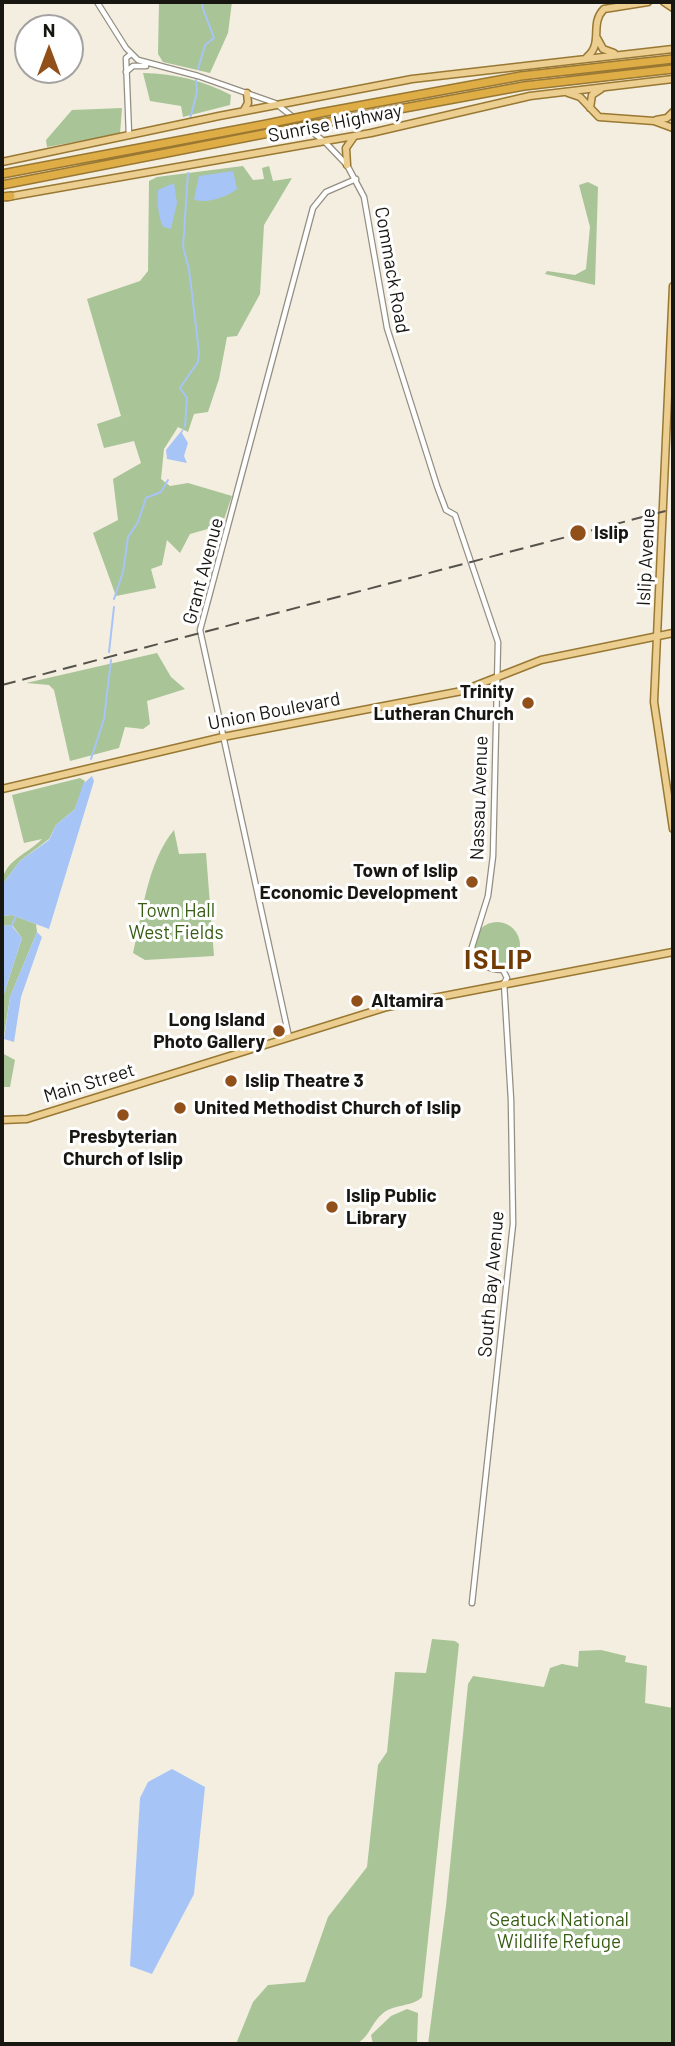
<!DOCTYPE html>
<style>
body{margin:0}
#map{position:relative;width:675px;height:2046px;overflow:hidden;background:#f3eee0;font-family:Barlow,sans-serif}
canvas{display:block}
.frame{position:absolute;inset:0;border:4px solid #181611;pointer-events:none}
.north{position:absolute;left:14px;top:14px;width:70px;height:70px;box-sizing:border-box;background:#fff;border:2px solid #a3a2a0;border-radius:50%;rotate:0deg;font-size:19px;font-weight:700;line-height:28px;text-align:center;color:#181611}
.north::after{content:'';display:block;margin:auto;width:24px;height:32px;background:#91501a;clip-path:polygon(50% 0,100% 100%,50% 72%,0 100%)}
</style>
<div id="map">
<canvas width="675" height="2046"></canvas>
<div class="frame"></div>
<div class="north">N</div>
</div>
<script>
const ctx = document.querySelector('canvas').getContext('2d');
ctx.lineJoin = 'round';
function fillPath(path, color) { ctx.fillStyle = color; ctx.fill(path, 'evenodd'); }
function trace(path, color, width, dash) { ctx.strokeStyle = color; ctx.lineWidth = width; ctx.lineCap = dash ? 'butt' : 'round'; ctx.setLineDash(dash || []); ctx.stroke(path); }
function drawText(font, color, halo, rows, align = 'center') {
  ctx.font = font + ' Barlow,sans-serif'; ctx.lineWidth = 6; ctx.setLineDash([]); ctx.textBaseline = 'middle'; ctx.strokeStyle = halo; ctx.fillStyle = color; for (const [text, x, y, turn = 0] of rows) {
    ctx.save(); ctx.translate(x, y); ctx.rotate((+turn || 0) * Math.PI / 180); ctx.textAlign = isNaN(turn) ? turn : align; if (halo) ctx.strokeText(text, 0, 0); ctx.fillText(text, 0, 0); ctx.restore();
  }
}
fillPath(new Path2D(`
 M159,2H232L228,33L210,73L163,62L158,54Z
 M143,73C176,74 202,80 231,95L230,105L183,117L181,106L150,101Z
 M122,108L120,134L47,147L46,140L72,110Z
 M243,166L253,180L264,179L262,168L269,166L273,181L292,178L264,225L260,294L237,336L227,337L219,379L208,412L194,414L188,432L178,427L164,449L161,479L170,486L188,483L232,496L222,525L190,534L180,553L167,540L162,565L151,569L156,588L116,596L93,533L118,520L113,479L141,463L134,441L104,448L97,424L121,416L87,299L140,281L148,271L149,181L157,177Z
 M588,182L598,187L595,285L545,274L547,271L575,275L586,269L590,227L579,185Z
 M157,653L171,677L185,689L147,701L150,724L143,729L125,727L119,748L70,761L54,690L49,685L26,683Z
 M80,778L85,781L75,809L56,825L49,839L20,861L2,885C2,861 28,854 42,839L24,843L12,795Z
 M174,830L179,854L206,853L214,956L145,960L133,953C143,912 147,863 174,830Z
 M12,915L36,924L37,932L10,997L2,1049V1000L22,938L12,925L2,926V916Z
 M474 945a23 23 0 1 1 46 0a23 23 0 1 1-46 0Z
 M2,1053L15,1060L10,1087H2Z
 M432,1639L455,1641L459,1644L422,1997C411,2008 393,2003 381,2015C371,2024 368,2040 355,2044H236L253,2002L268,1985L305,1982L328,1917L367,1867L378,1765L387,1752L395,1672L426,1673Z
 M601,1650L626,1656L625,1662L647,1666L645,1703L673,1708V2044H428L446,1906L468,1684L473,1676L544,1687L550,1668L562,1664L578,1667L579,1651Z
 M407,2009L418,2013L417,2044H373L371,2035L391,2016Z`), '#a9c497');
fillPath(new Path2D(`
 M233,171L237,189C227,197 205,205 194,199L199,176Z
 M174,183L177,203L171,229L163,227C158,216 157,202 158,190Z
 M186,425L182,433L188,443L184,456L187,463L167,459L166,450Z
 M92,776L94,781L49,929L12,915L2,916V885L20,861L49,840L56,825L75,809L83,784Z
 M11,925L22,938L2,1000V926Z
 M37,932L42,937L21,997L14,1042L4,1039L10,997Z
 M172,1769L205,1787L194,1894L152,1974L130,1966L140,1798L148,1782Z`), '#a7c4f7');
trace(new Path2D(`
 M198,69L205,45L214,38L202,6L204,2
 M190,119L197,92L196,80
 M185,426L187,398L180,388L198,362L199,352L189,269L183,247L188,173
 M114,599L123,572L128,537L138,522L146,498L161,492L168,480
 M109,652L114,607
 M91,759L104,719L111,660
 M11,927L16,916`), '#a7c4f7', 2);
const minor = new Path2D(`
 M97,2L126,48L138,60L198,76L275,103L325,142L347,165L364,197L387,328L437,486L446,510L455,515L498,642L493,856L488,896L472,947C476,963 486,970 503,970L507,978L504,983L511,1100L513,1224L472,1603
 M126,72L133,66H146
 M129,135L126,58L131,54
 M289,1037L200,630L313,208L326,192L356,179`);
const major = new Path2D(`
 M664,2L673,8
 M597,38L603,49L614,53
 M587,57C604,43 589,24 604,9L648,2
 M568,93L580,97L599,117L654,121L673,128
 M590,108L592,95L601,89
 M244,110L248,103L247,93
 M656,120L667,118L673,112
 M2,162L219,116L412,79L673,49
 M347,165L346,148L353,138
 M7,197L371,133L530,96L673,79
 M673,286L654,702L673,829
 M2,789L223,737L462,691L541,660L673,633
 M2,1120L27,1119L387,1007L673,952`);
const highway = new Path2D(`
 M320,113L521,76L673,59
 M334,121L524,86L673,69
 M2,174L267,124
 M2,185L279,131
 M2,197L11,196`);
trace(minor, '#938e81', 7);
trace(major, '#997833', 9);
trace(highway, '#997833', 10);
trace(minor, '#fff', 4.5);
trace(major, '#ebce90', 6);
trace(highway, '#dead46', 7);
trace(new Path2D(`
 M2,685L673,509`), '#56534c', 2, [14, 7]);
const highwayBridge = new Path2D(`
 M267,124L320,113
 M279,131L334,121`);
trace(highwayBridge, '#997833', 10, []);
trace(highwayBridge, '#dead46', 7);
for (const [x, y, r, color] of [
 [578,533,9,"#91501a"],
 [528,703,7,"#91501a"],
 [472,882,7,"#91501a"],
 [357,1001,7,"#91501a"],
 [279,1031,7,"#91501a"],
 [231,1081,7,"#91501a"],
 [180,1108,7,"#91501a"],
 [123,1115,7,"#91501a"],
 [332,1207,7,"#91501a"]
]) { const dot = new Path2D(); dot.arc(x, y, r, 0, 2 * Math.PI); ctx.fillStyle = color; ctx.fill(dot); trace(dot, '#fff', 2.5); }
drawText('19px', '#181611', '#fff', [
 ["Sunrise Highway",335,123,-11],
 ["Commack Road",392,270,80],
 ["Islip Avenue",646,557,-87],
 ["Grant Avenue",203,571,-75],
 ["Union Boulevard",274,711,-11],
 ["Nassau Avenue",479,798,-88],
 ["Main Street",89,1083,-17],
 ["South Bay Avenue",491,1284,-85]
]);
drawText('bold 19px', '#181611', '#fff', [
 ["Islip",594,533],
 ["Trinity",514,692,"right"],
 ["Lutheran Church",514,714,"right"],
 ["Town of Islip",458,871,"right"],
 ["Economic Development",458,893,"right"],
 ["Altamira",371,1001],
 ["Long Island",265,1020,"right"],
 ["Photo Gallery",265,1042,"right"],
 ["Islip Theatre 3",245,1081],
 ["United Methodist Church of Islip",194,1108],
 ["Presbyterian",123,1137,"center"],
 ["Church of Islip",123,1159,"center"],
 ["Islip Public",346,1196],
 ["Library",346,1218]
], 'left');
drawText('19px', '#375d14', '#fff', [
 ["Town Hall",176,911],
 ["West Fields",176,933],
 ["Seatuck National",559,1920],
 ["Wildlife Refuge",559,1942]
]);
ctx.letterSpacing = '2px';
drawText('bold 26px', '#733a02', '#fff', [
 ["ISLIP",499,960]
]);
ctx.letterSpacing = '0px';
</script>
